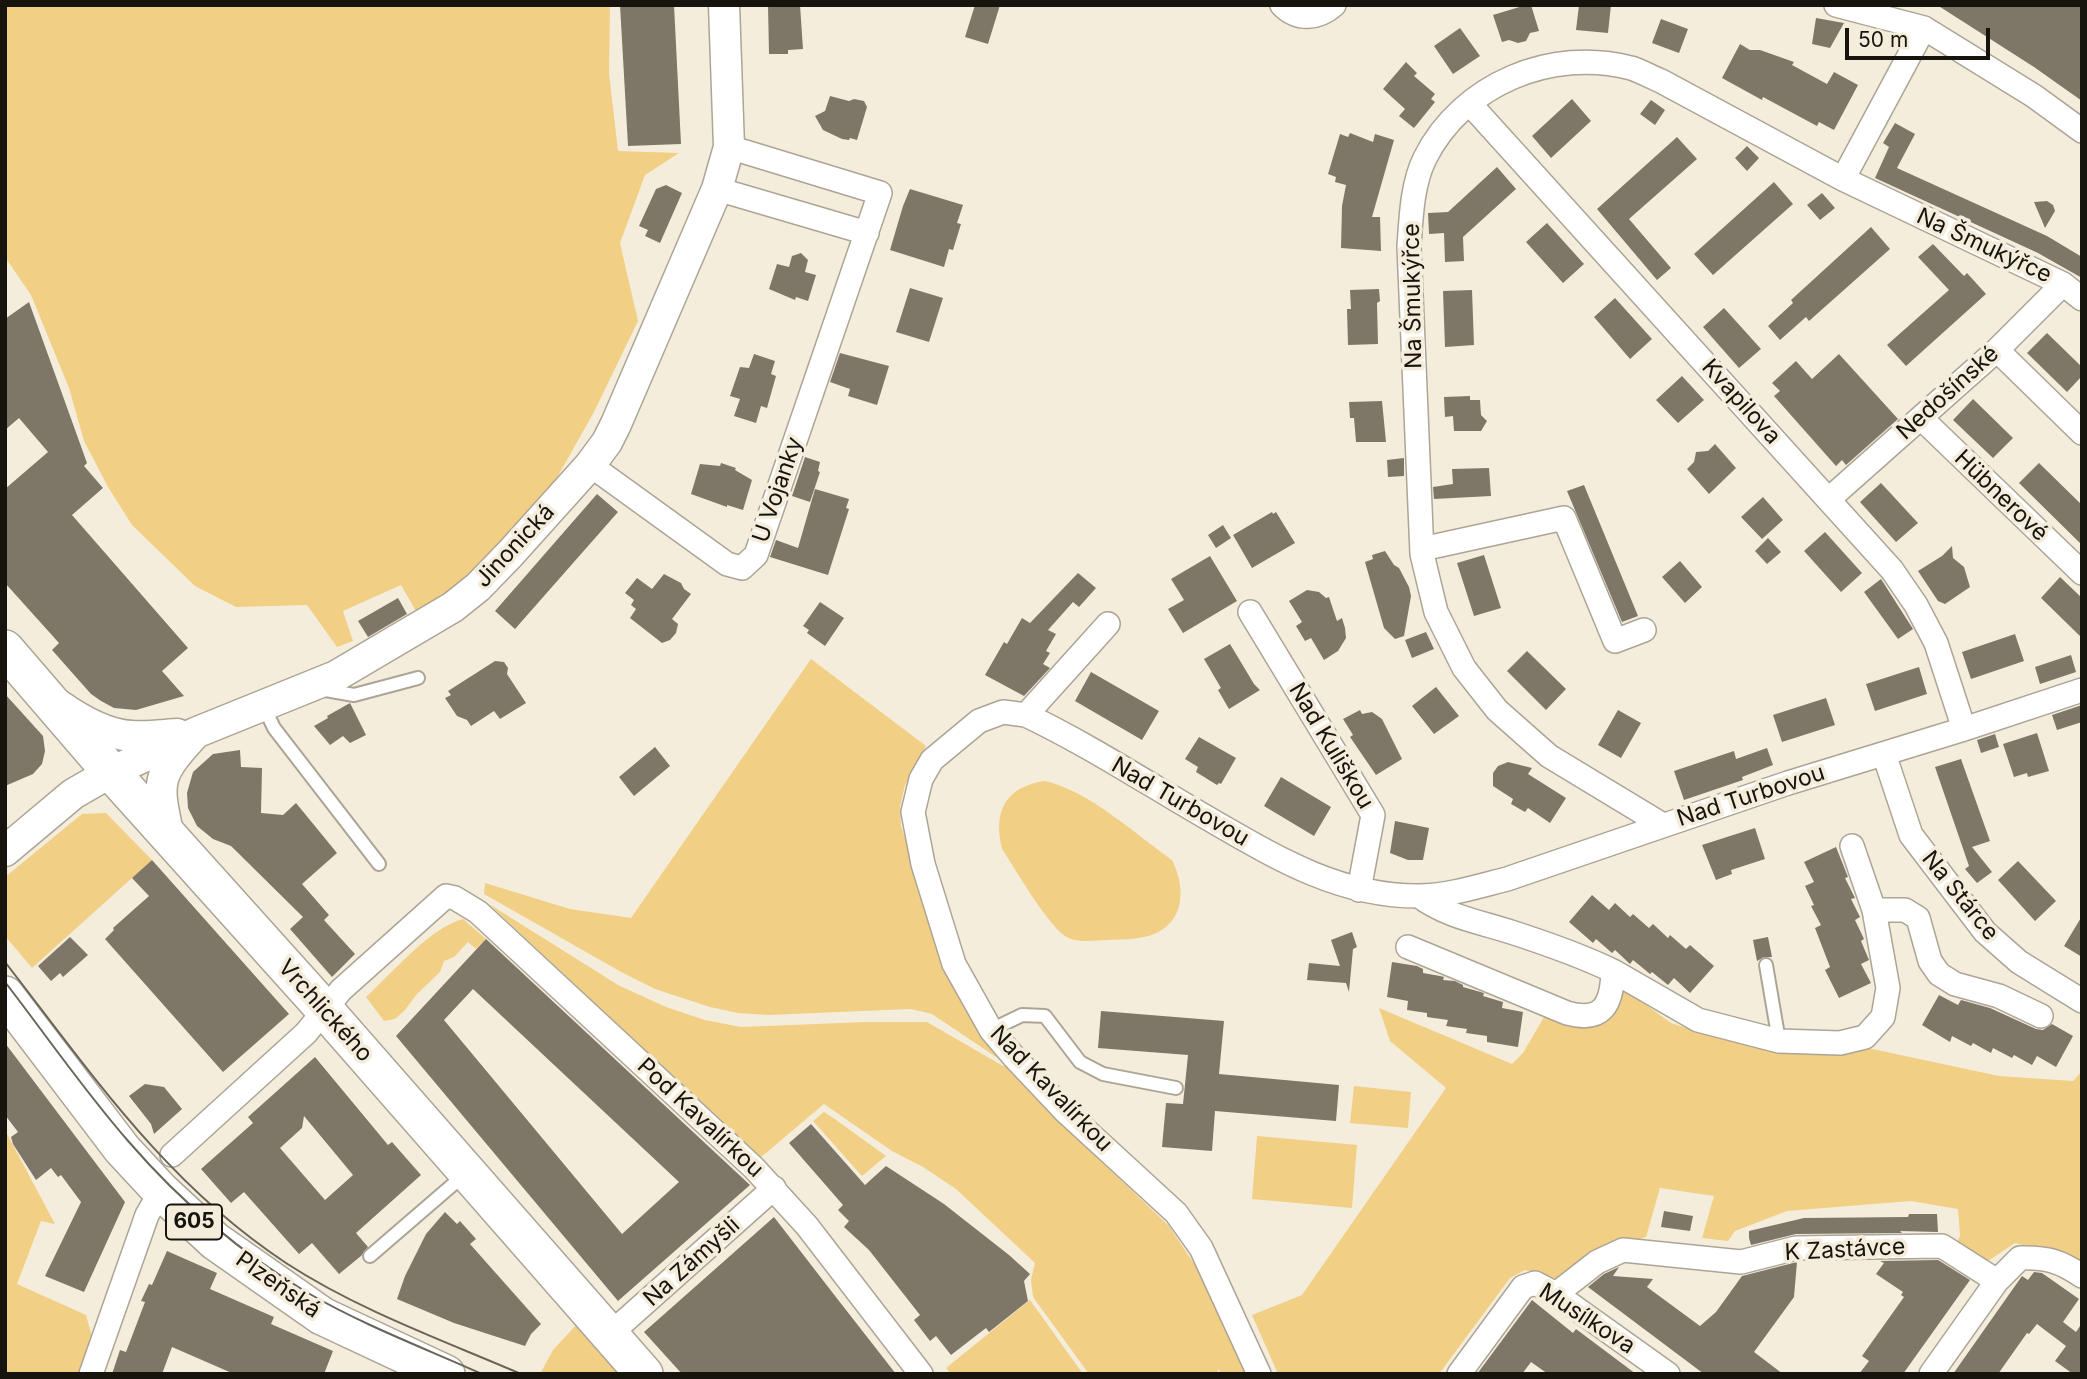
<!DOCTYPE html>
<meta charset="utf-8">
<style>
body{margin:0}
#map{position:relative;width:2087px;height:1379px;overflow:hidden;background:#f5eddc;font-family:Inter,sans-serif}
canvas{display:block}
.frame{position:absolute;inset:0;border:7px solid #17140e;pointer-events:none}
.scale{position:absolute;left:1845px;top:28px;width:145px;height:32px;box-sizing:border-box;border:4px solid #17140e;border-top:0;padding-left:9px;font-size:21px;line-height:24px;white-space:nowrap;color:#17140e;-webkit-text-stroke:5px #f5eddc;paint-order:stroke}
</style>
<div id="map">
<canvas width="2087" height="1379"></canvas>
<div class="frame"></div>
<div class="scale">50 m</div>
</div>
<script>
const ctx = document.querySelector('canvas').getContext('2d');
ctx.lineJoin = 'round';
function fillPath(path, color) { ctx.fillStyle = color; ctx.fill(path, 'evenodd'); }
function trace(path, color, width, dash) { ctx.strokeStyle = color; ctx.lineWidth = width; ctx.lineCap = dash ? 'butt' : 'round'; ctx.setLineDash(dash || []); ctx.stroke(path); }
function drawText(font, color, halo, rows, align = 'center') {
  ctx.font = font + ' Inter,sans-serif'; ctx.lineWidth = 7; ctx.setLineDash([]); ctx.textBaseline = 'middle'; ctx.strokeStyle = halo; ctx.fillStyle = color; for (const [text, x, y, turn = 0] of rows) {
    ctx.save(); ctx.translate(x, y); ctx.rotate((+turn || 0) * Math.PI / 180); ctx.textAlign = isNaN(turn) ? turn : align; if (halo) ctx.strokeText(text, 0, 0); ctx.fillText(text, 0, 0); ctx.restore();
  }
}
fillPath(new Path2D(`
 M5,5H610L609,73L618,151L679,153L645,175L620,243L638,321L594,412L554,483L470,576L417,613L401,585L343,611L353,641L337,647L307,605L236,607L195,586L132,525L108,487L84,441L69,388L31,295L5,257Z
 M811,659L926,746L905,785L900,806L901,826L953,988L1003,1057H996L932,1014L911,1009L768,1015L738,1013L710,1007L655,989L623,973L484,894L485,883L570,909L631,918Z
 M1045,781C1089,791 1134,833 1172,860C1189,894 1182,932 1139,938C1129,940 1118,939 1107,940C1094,940 1077,944 1065,936C1047,924 1016,870 1002,849C993,811 1005,787 1045,781Z
 M106,813L152,860L32,968L5,936V877L82,814Z
 M489,904L618,985L666,1007L705,1020L741,1027L866,1022H927L1003,1066H1011L1018,1080L1041,1104L1169,1226L1206,1282L1246,1374H1222L1218,1369L1217,1374H1089L1033,1297L1031,1280L1035,1263L956,1189L923,1167L892,1151L824,1104L760,1158Z
 M463,919L486,939L476,949L468,942L454,957L444,961L440,972L417,994L405,1010L395,1019L384,1021L366,997C392,973 431,927 463,919Z
 M1624,989L1671,1023L1724,1040L1801,1054L1863,1047L1999,1076L2073,1081L2082,1071V1264L2074,1258L2015,1243L1988,1261L1957,1242L1960,1236L1958,1209L1911,1201L1787,1211L1735,1231L1728,1241L1702,1238L1714,1196L1660,1188L1646,1237L1614,1248L1561,1280L1525,1270L1510,1278L1439,1374H1278L1252,1315L1302,1295L1446,1088L1390,1041L1379,1008L1512,1064L1523,1053L1544,1017L1552,1016L1572,1026H1592L1606,1020L1617,1010Z
 M1354,1086L1411,1092L1408,1128L1350,1123Z
 M824,1112L832,1117L886,1156L862,1176L813,1121Z
 M5,1130L55,1224L41,1221L17,1284L86,1315L92,1337L79,1374H5Z
 M1257,1136L1357,1145L1352,1208L1252,1199Z
 M1030,1300L1083,1374H951L946,1368Z
 M576,1325L631,1374H540L553,1350Z`), '#f1cf85');
fillPath(new Path2D(`
 M620,5H674L681,144L628,146Z
 M768,5H800L803,49L788,50V54H769Z
 M975,5H1000L988,44L965,37Z
 M1526,5H1531L1539,31L1530,33L1526,41L1518,43L1509,40L1502,42L1493,15Z
 M1579,5H1611L1608,33L1576,30Z
 M1937,5H2082V101L2034,67Z
 M1816,18L1844,23L1830,48L1812,44Z
 M1661,19L1688,29L1679,53L1652,43Z
 M1460,28L1480,56L1453,74L1434,46Z
 M1740,44L1750,50H1760L1794,62L1792,65L1827,84L1834,72L1858,85L1834,130L1819,122L1817,126L1763,97L1762,100L1722,78Z
 M1406,62L1417,73L1414,76L1435,94L1431,99L1435,102L1414,128L1399,116L1405,109L1383,89Z
 M830,96L849,101L854,99L864,101L867,107L857,140L850,138L849,140L842,139L823,130L815,116L825,111Z
 M1572,99L1591,121L1551,158L1532,136Z
 M1651,100L1665,110L1655,125L1640,114Z
 M1895,123L1915,134L1897,168L2047,236L2082,257V278L2038,253L1875,178L1889,147L1883,143Z
 M1350,133L1373,142L1375,134L1394,140L1372,217H1380L1381,251L1341,248L1342,206L1346,185L1335,182L1336,177L1328,174L1340,134L1348,137Z
 M1677,137L1697,159L1629,219L1671,268L1657,280L1597,209Z
 M1747,146L1759,158L1747,171L1735,158Z
 M1497,167L1516,189L1463,237L1464,261L1445,262L1444,233L1429,234L1428,213L1448,212Z
 M1774,182L1793,204L1713,275L1694,254Z
 M666,185L682,193L660,243L645,236L648,230L639,226L656,189Z
 M910,189L963,205L957,223L961,224L953,250L949,249L944,267L890,250L903,206Z
 M1822,193L1835,208L1820,220L1807,205Z
 M2047,201L2053,205L2055,211L2045,228L2034,202Z
 M1547,223L1584,264L1563,283L1526,242Z
 M1871,227L1890,249L1809,321L1806,317L1780,340L1768,326L1793,303L1791,300Z
 M1933,244L1964,276L1967,273L1986,294L1906,366L1887,345L1949,290L1918,257Z
 M801,253L808,260L805,272L816,275L808,301L796,297L795,300L769,289L777,264L789,267L792,256Z
 M910,288L943,298L929,342L896,332Z
 M1379,289L1380,301L1377,303L1378,344L1348,345L1347,309H1351L1350,290Z
 M1472,290L1474,345L1445,347L1443,291Z
 M1615,298L1652,339L1630,359L1594,317Z
 M29,302L87,463L84,466L103,488L72,515L188,648L162,671L184,696L136,710L114,708L101,701L91,694L52,650L59,643L5,583V489L48,452L19,418L5,430V319Z
 M1724,308L1761,349L1739,368L1703,327Z
 M2047,333L2082,367V376L2067,392L2027,353Z
 M840,353L889,366L877,405L848,396L850,389L830,382Z
 M754,354L775,361L771,374L776,376L767,408L761,406L756,423L734,416L740,399L730,396L740,367L749,368Z
 M1839,354L1898,419L1846,465L1842,460L1836,466L1774,396L1780,391L1772,383L1796,361L1812,379Z
 M1682,376L1704,400L1678,423L1656,400Z
 M1470,396V400H1480L1481,415L1487,421L1481,431H1454L1453,416L1445,417L1444,397Z
 M1973,399L2013,438L1993,458L1953,420Z
 M1382,401L1386,442H1356L1354,418H1350L1349,402Z
 M1715,444L1736,468L1709,494L1687,469L1694,462L1696,452L1708,451Z
 M805,457L820,462L818,471L820,472L810,502L792,496Z
 M1404,458V476L1388,477L1387,460Z
 M721,463L736,468L735,470L752,480L743,510L727,505V507L691,494L700,464L720,466Z
 M2039,463L2082,505V545L2019,483Z
 M1489,468L1491,496L1434,499L1433,487L1453,484L1452,469Z
 M1881,483L1918,523L1896,542L1860,502Z
 M1584,485L1638,616L1622,622L1567,491Z
 M815,489L849,499L846,508L849,509L828,575L770,557L776,540L798,548Z
 M597,494L618,512L515,629L495,611Z
 M1763,497L1783,520L1762,539L1741,517Z
 M1272,512L1273,514L1276,512L1295,543L1252,568L1233,535Z
 M1223,525L1231,538L1216,548L1208,535Z
 M1825,532L1862,573L1841,592L1804,551Z
 M1768,538L1781,552L1767,564L1755,551Z
 M1952,546L1953,558L1964,567L1970,587L1945,604L1938,601L1918,571L1942,556Z
 M1385,551L1394,565L1399,568L1409,587L1411,596L1404,636L1395,639L1384,628L1365,562L1373,559L1372,555Z
 M1484,555L1501,608L1474,616L1457,563Z
 M1210,556L1237,601L1183,633L1168,609L1184,600L1171,579Z
 M1680,561L1702,587L1685,603L1662,577Z
 M1078,573L1096,588L1079,607L1073,602L1048,630L1056,634L1046,651L1050,653L1043,664L1050,668L1024,696L985,675L1004,642L1007,644L1022,618L1030,623Z
 M664,574L681,583L684,589L691,594L672,619L678,624L676,633L670,640L662,643L630,618L636,609L631,605L634,600L625,593L637,578L652,589Z
 M2060,577L2082,598V638L2041,598Z
 M1881,579L1913,629L1898,639L1864,592Z
 M1307,590L1319,592L1326,598L1329,597L1337,621L1342,618L1345,628L1346,638L1338,651L1324,660L1311,638L1305,641L1296,626L1302,622L1289,601Z
 M398,598L407,614L368,637L358,621Z
 M820,602L844,618L825,646L807,633L809,630L803,626Z
 M1426,632L1434,649L1412,658L1405,640Z
 M2015,634L2024,661L1971,679L1962,652Z
 M1230,644L1254,684L1260,690L1229,709L1218,690L1221,688L1204,659Z
 M1527,651L1566,689L1546,710L1507,671Z
 M2071,655L2076,672L2040,684L2035,667Z
 M495,661L504,662L508,668L507,674L526,703L500,719L494,711L471,726L467,720L457,716L445,698L451,695L448,691Z
 M1919,667L1927,694L1875,711L1866,684Z
 M1091,672L1159,711L1142,740L1075,701Z
 M1436,687L1459,716L1434,734L1412,706Z
 M5,694L43,736L45,751L42,764L33,774L5,786Z
 M1826,698L1835,725L1782,742L1773,715Z
 M350,703L366,735L350,743L343,736L330,745L314,726L328,718L327,716Z
 M2082,705V722L2057,730L2052,715Z
 M1360,710L1362,714L1372,712L1382,719L1402,759L1376,775L1350,737L1353,735L1343,719Z
 M1618,710L1641,723L1621,758L1598,745Z
 M2037,733L2049,771L2028,777L2027,773L2014,777L2003,744Z
 M1995,734L1999,747L1981,753L1977,740Z
 M1199,737L1236,758L1221,784L1219,783L1217,785L1196,772L1198,767L1185,759Z
 M655,747L670,766L634,796L619,777Z
 M1767,748L1773,765L1742,777L1743,780L1684,800L1674,771L1734,751L1736,759Z
 M240,750L241,767L262,768L261,813L283,815L296,803L337,853L302,884L329,915L324,920L355,954L332,977L290,929L303,917L231,846L213,839L197,826L188,808L187,793L193,772L213,754Z
 M1961,759L1990,841L1972,847L1992,872L1977,883L1965,869L1969,866L1935,767Z
 M1508,762L1532,768L1528,774L1566,798L1550,823L1528,808L1525,812L1511,804L1513,799L1493,786V773L1498,766Z
 M1281,777L1331,807L1314,836L1264,806Z
 M1395,821L1429,828L1423,860H1408L1390,853Z
 M1755,828L1765,859L1731,870L1732,874L1716,880L1702,845Z
 M1836,847L1848,877L1845,878L1855,898L1851,899L1860,917L1855,920L1864,939L1861,941L1869,960L1861,964L1871,983L1839,998L1825,970L1830,967L1815,928L1821,925L1811,906L1814,905L1805,886L1814,882L1804,862Z
 M152,860L289,1014L223,1072L105,939L114,930L113,928L149,896L132,878Z
 M2018,861L2056,901L2035,921L1998,880Z
 M1592,895L1609,910L1615,903L1630,917L1633,914L1649,928L1653,924L1668,938L1670,935L1686,949L1690,945L1714,966L1690,993L1674,978L1668,985L1652,972L1650,974L1633,960L1630,964L1615,950L1612,953L1596,939L1593,943L1569,922Z
 M2082,916V957L2064,946Z
 M1352,932L1357,947L1353,949L1349,992L1346,983L1307,980L1309,963L1340,966L1331,940Z
 M70,937L88,955L63,977L60,973L51,981L38,966Z
 M1768,937L1772,957H1764L1757,961L1753,940Z
 M486,939L750,1185L618,1301L396,1036ZM473,989L679,1182L622,1234L444,1020Z
 M1392,962L1417,966L1423,969V973L1440,976L1444,977L1443,980L1455,981L1463,985V987L1484,993L1483,996L1503,1002L1502,1008L1523,1012L1518,1047L1487,1042V1036L1466,1033L1467,1029L1446,1026L1448,1020L1427,1017V1013L1407,1010L1408,1001L1387,997Z
 M1939,995L1958,1005L1961,1000L1990,1008L2036,1029L2043,1030L2052,1024L2073,1036L2056,1067L2037,1056L2032,1065L2014,1055L2012,1058L1993,1048L1991,1053L1973,1043L1971,1046L1952,1036L1950,1042L1922,1025Z
 M1101,1011L1224,1021L1219,1074L1339,1085L1336,1121L1215,1111L1212,1151L1162,1147L1166,1103L1183,1104L1188,1055L1098,1048Z
 M5,1043L125,1202L84,1292L45,1276L81,1202L61,1175L58,1177L51,1168L36,1180L13,1144L11,1137L18,1132L5,1115Z
 M315,1057L388,1145L392,1142L421,1175L356,1233L368,1247L361,1256L339,1274L312,1243L299,1254L244,1192L231,1203L201,1169L253,1123L248,1117ZM304,1116L353,1175L325,1200L280,1148L302,1128Z
 M145,1084L164,1087L182,1109L154,1134L151,1124L129,1096Z
 M811,1124L865,1185L886,1166L944,1204L1009,1255L1030,1274L1024,1281L1028,1301L989,1332L986,1328L951,1355L936,1336L930,1341L914,1320L920,1315L869,1250L844,1227L849,1221L838,1210L843,1205L789,1143Z
 M1664,1211L1693,1216L1690,1231L1661,1227Z
 M445,1212L457,1224L460,1221L476,1239L470,1244L541,1324L531,1334L525,1346L454,1323L397,1299L405,1276L426,1234Z
 M1909,1214H1937L1938,1232L1900,1231L1902,1233L1796,1234L1751,1245L1749,1238V1231L1804,1218L1908,1217Z
 M774,1217L839,1301L896,1374H682L644,1332Z
 M167,1251L217,1273L210,1289L274,1317L271,1324L333,1351L324,1374H234L172,1347L162,1374H112L120,1350L126,1352L145,1302L141,1301L149,1284L152,1285Z
 M1938,1260L1970,1280L1903,1374H1859L1869,1361L1862,1356L1904,1297L1901,1295L1903,1292L1876,1274L1884,1263L1880,1261Z
 M1797,1262L1794,1297L1754,1352L1783,1374H1704L1588,1287L1604,1274L1619,1267L1613,1276L1653,1279L1647,1287L1700,1326L1716,1312L1742,1276Z
 M2034,1272L2042,1273L2079,1299L2063,1322L2076,1332L2082,1323V1374H2073L2055,1361L2066,1346L2037,1324L2029,1334L2027,1333L1998,1374H1953L2022,1276L2028,1280Z
 M1532,1300L1573,1333L1576,1329L1636,1374H1548L1531,1362L1522,1374H1477Z`), '#7e7768');
const service = new Path2D(`
 M320,689L354,695L418,678
 M264,707L274,728L379,864
 M1766,965L1779,1041
 M991,1030L1022,1015L1045,1016L1080,1062L1103,1074L1176,1088
 M370,1256L464,1175`);
const minor = new Path2D(`
 M1282,5C1298,21 1318,19 1334,5
 M1836,5L1924,28L2034,96L2082,131
 M1470,104L1892,570L1916,605L1936,643L1964,729
 M1843,179L1924,28
 M717,189L867,233
 M1997,350L2082,433
 M1921,418L2082,573
 M590,465L727,564L742,568L756,555L880,193L729,147
 M1829,499L1997,350L2063,284
 M1422,549L1564,518L1615,641L1644,630
 M1250,612L1373,815L1359,890
 M1026,715L1108,624
 M1884,754L1911,835L1985,932L2019,962L2082,1001
 M1663,825L1549,756L1497,710L1464,668L1436,612L1422,554L1409,247C1411,218 1412,184 1425,158C1462,84 1552,47 1631,68C1641,71 1651,77 1661,81L1843,179L2063,284L2082,299
 M1852,846L1874,910H1905L1918,918L1930,961L1939,974L1955,984L1999,996L2041,1016
 M1408,947L1567,1013C1603,1023 1612,1004 1613,971C1580,955 1545,943 1511,932C1480,922 1445,916 1419,896
 M1613,971L1698,1020L1779,1041L1840,1043L1865,1037L1883,1017L1888,988L1874,910
 M172,1155L306,1033L341,990L446,896L455,898L478,912L754,1168L807,1226L921,1374
 M1556,1294L1597,1262L1623,1250L1741,1262L1796,1248L1942,1246L1997,1281
 M609,1335L774,1188
 M91,1374L147,1215L161,1191
 M1259,1374L1201,1248L1176,1213L1066,1112L1014,1057L991,1030L954,964L923,864L913,812L921,779L932,760L979,721L1003,712L1026,715C1091,746 1153,787 1216,823C1280,860 1341,896 1418,896C1448,896 1479,886 1507,879L1788,783L1964,729L2082,690
 M1459,1374L1523,1287L1535,1283L1556,1294L1668,1374
 M1931,1374L1997,1281L2020,1258C2046,1257 2060,1261 2082,1276`);
const tertiary = new Path2D(`
 M59,705C79,719 107,735 132,736C147,737 162,735 177,734
 M169,837C158,784 154,778 193,736
 M5,851L73,794L111,772L195,733L336,676L453,607L478,587L510,554L590,465L607,442L616,424L717,189L729,147L724,5`);
const primary = new Path2D(`
 M5,649L111,772L325,1010L644,1374
 M5,995L122,1149L161,1191L215,1241L322,1316L446,1374`);
trace(service, '#aca495', 16);
trace(minor, '#aca495', 26);
trace(tertiary, '#aca495', 33);
trace(primary, '#aca495', 40);
trace(service, '#fff', 12);
trace(minor, '#fff', 23);
trace(tertiary, '#fff', 30);
trace(primary, '#fff', 37);
trace(new Path2D(`
 M5,962C92,1074 166,1184 286,1263C358,1310 442,1340 521,1374
 M5,982C46,1035 85,1092 129,1142C180,1201 241,1253 308,1293C363,1325 424,1348 482,1374`), '#6a655b', 2);
for (const [x, y, w] of [
 [194,1222,56]
]) { const box = new Path2D(); box.roundRect(x - w / 2, y - 17.5, w, 35, 5); ctx.fillStyle = '#f5eddc'; ctx.fill(box); trace(box, '#17140e', 2); }
drawText('bold 21px', '#17140e', null, [
 ["605",194,1222]
]);
drawText('23px', '#17140e', '#f5eddc', [
 ["Na Šmukýřce",1984,246,25],
 ["Na Šmukýřce",1413,296,-91],
 ["Nedošínské",1948,393,-42],
 ["Kvapilova",1741,402,48],
 ["U Vojanky",778,490,-71],
 ["Hübnerové",2001,496,44],
 ["Jinonická",515,546,-47],
 ["Nad Kuliškou",1331,746,59],
 ["Nad Turbovou",1751,796,-18],
 ["Nad Turbovou",1180,802,30],
 ["Na Stárce",1960,896,51],
 ["Vrchlického",325,1011,48],
 ["Nad Kavalírkou",1051,1089,46],
 ["Pod Kavalírkou",700,1118,43],
 ["K Zastávce",1845,1250,-3],
 ["Na Zámyšli",692,1262,-42],
 ["Plzeňská",278,1285,35],
 ["Musílkova",1587,1319,33]
]);
</script>
